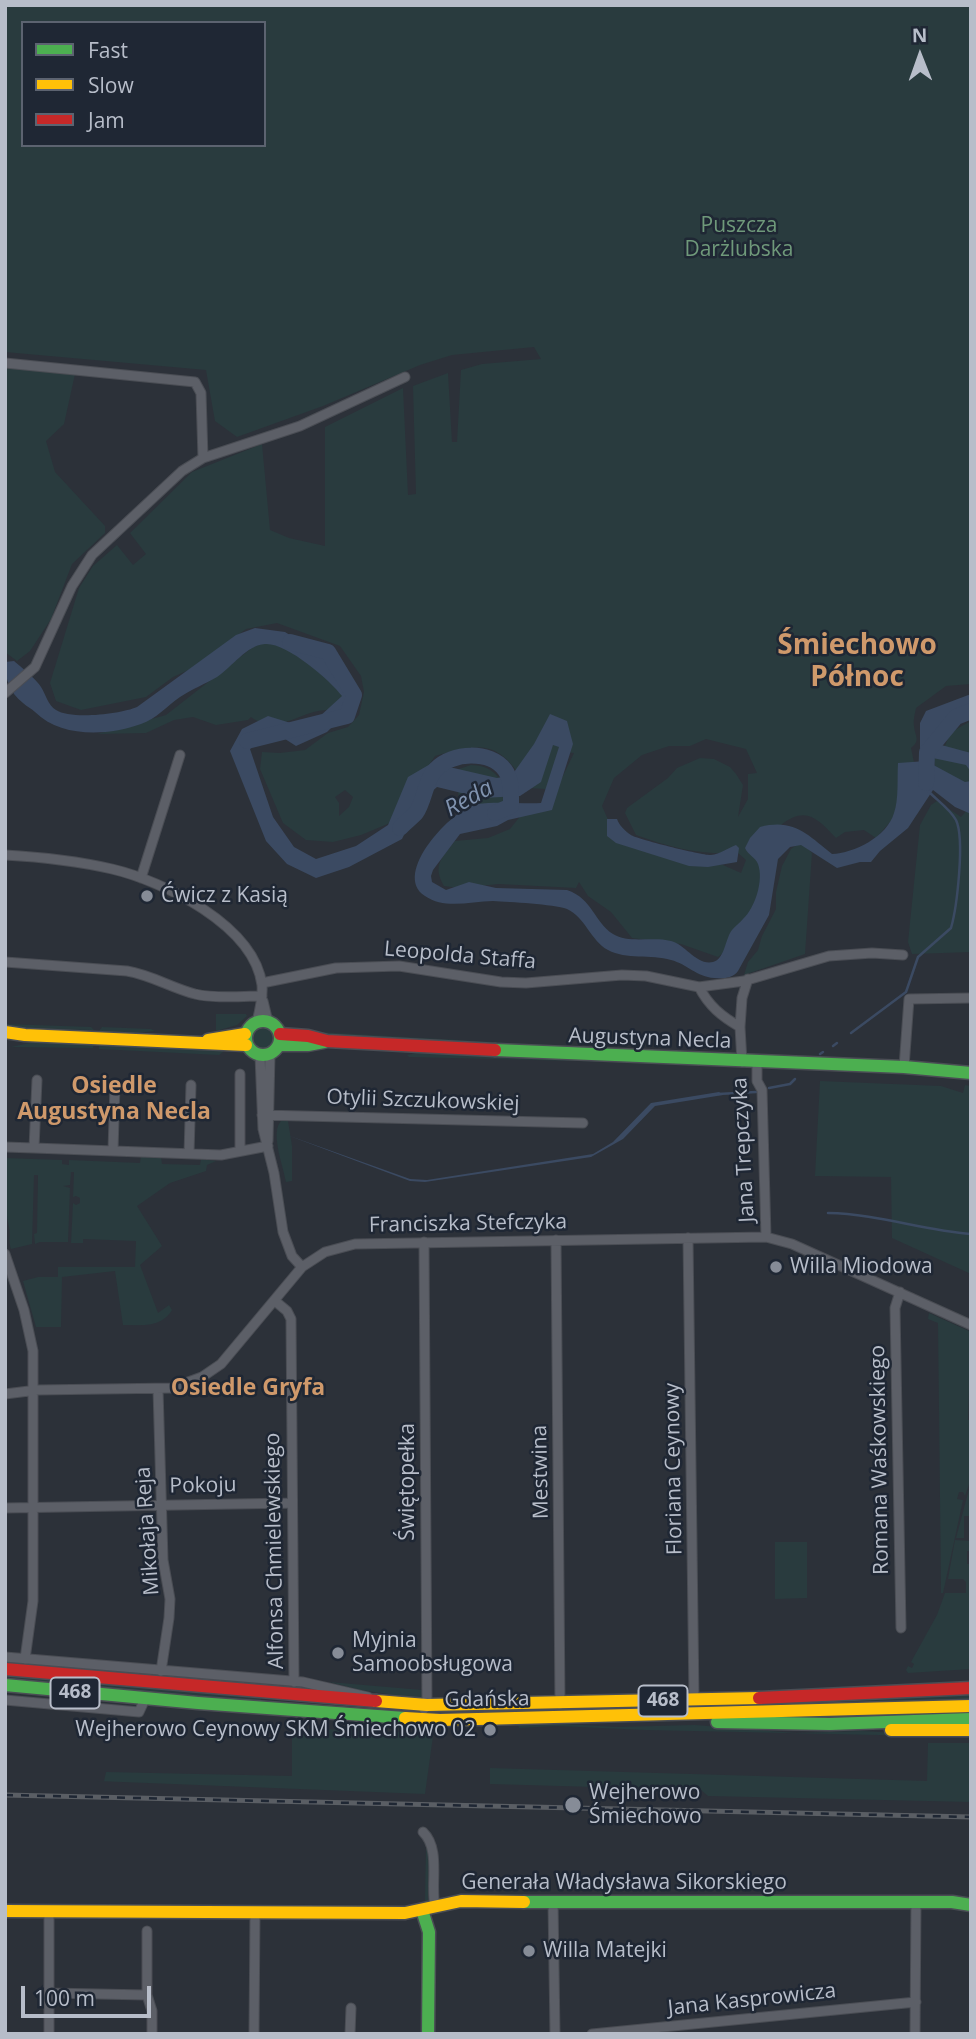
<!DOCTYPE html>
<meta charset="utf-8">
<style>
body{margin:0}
#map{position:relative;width:976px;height:2039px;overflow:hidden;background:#2c3139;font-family:"Open Sans",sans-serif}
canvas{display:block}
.frame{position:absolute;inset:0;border:7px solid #b7bdc9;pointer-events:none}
.legend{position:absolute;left:21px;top:21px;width:245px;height:126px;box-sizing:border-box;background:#1f2734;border:2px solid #5c6370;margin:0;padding:9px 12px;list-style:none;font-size:21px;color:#b7bdc9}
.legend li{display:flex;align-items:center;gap:14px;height:35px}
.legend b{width:35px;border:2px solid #5c6370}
.north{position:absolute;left:885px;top:21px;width:70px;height:70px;-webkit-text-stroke:5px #1f2734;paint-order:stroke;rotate:359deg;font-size:19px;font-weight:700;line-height:28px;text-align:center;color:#b7bdc9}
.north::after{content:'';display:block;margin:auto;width:24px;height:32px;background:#b7bdc9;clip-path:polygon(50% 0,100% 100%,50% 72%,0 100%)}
.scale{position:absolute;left:21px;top:1986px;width:130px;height:32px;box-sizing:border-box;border:4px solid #b7bdc9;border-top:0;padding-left:9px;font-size:21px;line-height:24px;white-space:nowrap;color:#b7bdc9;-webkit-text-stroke:5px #1f2734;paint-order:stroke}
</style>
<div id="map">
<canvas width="976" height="2039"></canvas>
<div class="frame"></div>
<ul class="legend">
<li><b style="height:9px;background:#4caf50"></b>Fast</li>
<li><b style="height:9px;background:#ffc107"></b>Slow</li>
<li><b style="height:9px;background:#c62828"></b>Jam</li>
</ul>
<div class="north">N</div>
<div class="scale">100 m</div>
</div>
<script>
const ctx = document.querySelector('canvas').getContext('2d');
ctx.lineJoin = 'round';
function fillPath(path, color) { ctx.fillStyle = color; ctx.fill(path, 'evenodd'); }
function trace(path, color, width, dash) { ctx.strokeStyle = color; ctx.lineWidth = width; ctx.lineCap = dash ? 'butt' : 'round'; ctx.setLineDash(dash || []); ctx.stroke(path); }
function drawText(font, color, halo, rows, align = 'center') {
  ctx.font = font + ' "Open Sans",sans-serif'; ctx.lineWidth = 5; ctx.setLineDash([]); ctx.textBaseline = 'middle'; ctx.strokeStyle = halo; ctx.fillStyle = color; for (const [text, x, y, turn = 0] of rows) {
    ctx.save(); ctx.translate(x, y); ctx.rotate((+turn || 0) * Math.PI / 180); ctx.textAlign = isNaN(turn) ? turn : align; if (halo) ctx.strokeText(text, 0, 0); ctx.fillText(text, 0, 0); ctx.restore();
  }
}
fillPath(new Path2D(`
 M5,5H971V684L946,686L916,708C915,713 913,721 914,726C915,737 921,740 911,748L917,777L913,796L876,838L864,830L845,832L836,838C818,819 806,805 781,825C769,865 754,934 718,957L681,944L632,938L611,912L588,896L579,882L576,888L499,884L459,888L444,886C432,865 442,858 455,841L488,838L510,829L522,814L548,807L574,753L565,752L546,789L528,788C499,741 486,742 435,756L390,823L361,835L333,842L306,840L283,823L260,769L262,752L280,753L305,750L328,733L348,727L359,715L364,692L361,676L340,646L277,623L246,629L193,668L173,677L146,697L81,710L56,701L50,683L79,588L93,566L117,545L133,565L146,554L130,533L192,472L262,444L270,530L289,538L325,546V427L403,388L408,495L416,494L413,386L448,373L452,442H457L461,370L482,364L541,359L534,347L452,355L420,365L323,406L237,437L215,421L206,370L5,352ZM23,23H264V145H23ZM706,739L746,749L757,773L748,774V799L738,817L743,785L736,774L730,767L714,759L700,758L677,768L668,778L627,808L625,813L636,835C672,848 699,855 738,853L746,860L741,873L723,865L685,861L613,831L602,806L614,778L642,755L669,746H690ZM345,790L353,797L349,807L339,816V803L335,797Z
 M5,366L75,374L64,424L46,441L55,472L105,526V533L72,564L51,619L30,651L17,661L5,652Z
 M273,639L285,640L344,692L343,703L333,710C305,706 278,738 251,717L248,720L216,725L193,717L174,720L146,733L97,734L166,715L253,647Z
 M971,721V952L912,954L908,942L920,825L931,805L937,801L961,817L969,808L936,776L933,753L943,750L951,732Z
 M471,765C490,766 495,772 506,787L502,813L467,820L458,809L459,769Z
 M801,842L812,853L805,954L744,975L748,962L758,950L762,936L776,909V892L782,866L791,849Z
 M216,1014H246L247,1016L237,1025L216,1031Z
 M5,1024L91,1027L94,1030L5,1029Z
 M251 1038a11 11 0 1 1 22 0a11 11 0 1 1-22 0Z
 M102,1027L151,1029L155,1031L127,1034L99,1031Z
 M305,1030L320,1032L703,1054L681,1055L334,1036Z
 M39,1041L94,1044L93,1048L11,1047Z
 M130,1044L223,1049V1052L219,1055L99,1049V1045Z
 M420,1052L616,1062L409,1057L407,1055Z
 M820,1081L941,1086L963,1093L965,1085L971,1086V1274L892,1238L891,1177L815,1176Z
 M281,1121H288L292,1146V1181L286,1182C283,1165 270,1133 281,1121Z
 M141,1156L161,1157L162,1164L200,1165L201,1159L216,1161L207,1165L206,1171L170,1183L137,1206L162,1246L140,1265L158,1313L169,1305L172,1310C161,1328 142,1325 123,1325L115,1271L62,1277L61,1327H36L23,1281L38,1277H58V1267H135L136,1241L83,1239V1243H71L73,1203L76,1205L80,1203V1198L76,1196L73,1197L74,1172H71L70,1185L63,1186L70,1188L68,1242H40L35,1244L34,1234L37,1233L38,1175H34L32,1244L11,1249C8,1241 11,1235 9,1227C4,1205 5,1181 5,1158L62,1160V1164L69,1165V1160L140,1163Z
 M929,1313L971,1332L968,1420H969L971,1479L965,1496L963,1492H959L957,1499L963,1500L943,1593H941V1585L938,1323L928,1319Z
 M971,1482V1516H964V1538H956Z
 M955,1540L971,1541V1551H967V1564H971V1669L908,1673L906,1670L908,1666L912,1668L914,1664L911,1662L937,1615L945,1593H966V1582L963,1579H948Z
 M775,1542H807V1598L775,1599Z
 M5,1673L261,1697V1701L228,1700L5,1680Z
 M329,1682L422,1690L423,1697L421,1699L361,1690Z
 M971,1694V1701L704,1707V1705Z
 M549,1723L616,1727L695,1725L795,1733L862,1731L971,1737L646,1730L556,1726L519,1728L518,1725Z
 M292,1728L425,1733L433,1736L425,1794L97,1781H104L106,1772L292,1776Z
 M928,1743H971V1802L708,1796L701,1790L490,1784V1768L927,1781Z
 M426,1844L429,1849L428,1902L396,1903L425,1902Z`), '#293b3e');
fillPath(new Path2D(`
 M255,628L285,632L320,654L353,681L355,704L327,732L296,746L271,730L250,749L273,817L294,847L316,859L356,846L388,825L408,777L432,763L497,778L512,775L534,744L550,714L567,721L573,744L552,810L508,820L497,826L460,834L433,870L431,876L432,882L446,890L469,882L496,888L567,890C593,899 594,922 613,934C629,944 653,936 671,941C685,944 697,966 713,962C725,959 725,939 732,930C735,926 740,923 743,919C755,908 764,880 758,864C755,857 748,855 745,848L750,838L760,827C794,818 808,835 832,854C854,853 887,837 894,813C899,799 897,779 898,763L926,761L965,782L971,781V814L955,807L933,790L908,828L880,851L871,862H860L837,868L801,845L790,847L778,859L769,915L738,971C733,978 724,979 714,978C697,977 687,964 671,960C651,954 626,960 608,950C591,941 585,917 567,909C553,904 510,902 493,901C471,901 445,910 425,896C391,874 452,809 477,804C497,801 521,804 541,803L559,747L553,745L541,782L520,796L482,798L437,787L420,802L402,839L349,867L316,878L287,864L266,841L230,751L242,729L268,716L307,728L342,696C330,680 286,642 265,644C247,645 232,667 217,677C205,684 192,689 180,697C167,706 156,719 141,724C108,736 61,738 35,712C31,708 27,707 23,703C9,692 5,678 5,662L14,661C21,667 37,680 41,687C46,695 48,705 56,710C71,720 121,714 137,707L236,635Z
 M971,694V716L953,717L933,734L934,743L971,753V772L966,765L928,757L920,748V723L926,711Z
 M607,819H617C619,825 625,831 631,835C636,839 705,856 711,855C720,854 728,848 736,845L739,848L737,862L708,867L689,866L616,843L607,836Z
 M719,1092L723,1095L655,1106L623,1139L591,1157L425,1182L410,1181L287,1135L410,1179L427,1180L593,1154L613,1142L651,1103Z`), '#3b4a62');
trace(new Path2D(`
 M851,1033L906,992L918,957L951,928C957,907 965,839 956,820C950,809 937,800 929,792
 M833,1046L837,1043
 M820,1054L823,1052
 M769,1088L790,1084L795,1079
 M718,1094L756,1092
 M828,1213C878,1214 922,1230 971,1234`), '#3b4a62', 2.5);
trace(new Path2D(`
 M247,741L347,716L354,695L328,652L290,642
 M926,783L927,752L956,717L971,711
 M400,828C405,823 411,818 416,813C425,800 425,780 436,769C452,752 490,750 505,770C512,779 511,795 511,806L495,813`), '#3b4a62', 16);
const street = new Path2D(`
 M5,363L195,382L201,393L203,458
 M5,693L35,667L72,586L92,555L182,471L203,458L300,426L405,377
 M5,855C41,857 77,861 112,869C163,881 254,925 262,985C263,997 260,1010 257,1022
 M141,878L180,755
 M5,962L127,971C151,975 172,988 195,994C217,999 240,996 262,996
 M262,983L336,968L399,966L501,982L526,983L622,975L646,976L699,987L744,981L829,956L872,953L903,955
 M699,987C709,1006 721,1016 740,1027L742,1062
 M263,1001L268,1022
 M740,1027L742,998L748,979
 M260,1056L263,1129L274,1173L283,1232L292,1256L302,1267
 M757,1062V1081L762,1090L766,1237
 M904,1067L909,999L971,998
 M37,1080L34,1148L221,1155L268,1146
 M262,1115L583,1123
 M268,1141L270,1054
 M5,1147L34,1148
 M240,1150V1074
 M113,1151L115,1084
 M189,1154L191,1085
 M688,1238L694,1699
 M556,1240L560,1704
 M424,1242L427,1705L424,1709
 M5,1254L24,1310L33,1351V1601L25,1659
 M900,1292L895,1308L901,1628
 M275,1301L287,1311L291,1319L294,1682
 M158,1389L163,1560L170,1599L169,1618L161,1671
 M5,1394L37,1390L172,1388L202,1377L221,1364L302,1267L325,1252L355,1244L766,1237L792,1244L971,1325
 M5,1508L292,1503
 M5,1657L303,1682L368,1697
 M5,1700L139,1712L145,1699
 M423,1832C441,1849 430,1884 435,1907
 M553,1901L555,2034
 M147,1931V1995
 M50,1993L147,1995L152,2011V2034
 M49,2034V1911
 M254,2034L255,1913
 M350,2034L351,2008
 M592,2034L916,2002
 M915,2034L916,1902`);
const fast = new Path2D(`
 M246 1038a17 17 0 1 1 34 0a17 17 0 1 1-34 0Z
 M279,1045H308L324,1042
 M495,1050L904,1067L971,1073
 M5,1685L198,1703L405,1718
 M717,1722L830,1724L971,1719
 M524,1902H952L971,1905
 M422,1910L429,1932L428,2034`);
const slow = new Path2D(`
 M5,1032L25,1035L246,1045
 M208,1040L245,1034
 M376,1701L427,1705L759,1698
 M405,1718L440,1720L971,1706
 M891,1730H971
 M5,1911L405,1913L461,1901L524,1902`);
const jam = new Path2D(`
 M280,1034L308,1036L327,1041L495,1050
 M5,1669L376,1701
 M759,1698L971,1688`);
trace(street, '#4a4d54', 11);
trace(fast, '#4a4d54', 15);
trace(slow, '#4a4d54', 15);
trace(jam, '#4a4d54', 15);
trace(street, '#5c5f67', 9);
trace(fast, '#4caf50', 12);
trace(slow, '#ffc107', 12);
trace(jam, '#c62828', 12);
const rail = new Path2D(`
 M5,1795L971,1817`);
trace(rail, '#5a5e64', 5);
trace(rail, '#1f2734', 2.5, [8]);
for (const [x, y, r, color] of [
 [147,896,7,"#868c97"],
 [776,1267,7,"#868c97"],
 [338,1653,7,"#868c97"],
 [490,1730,7,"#868c97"],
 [573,1805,9,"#868c97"],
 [529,1951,7,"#868c97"]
]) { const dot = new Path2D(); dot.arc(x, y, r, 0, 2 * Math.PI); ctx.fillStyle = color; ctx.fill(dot); trace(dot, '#1f2734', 2.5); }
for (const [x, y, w] of [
 [75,1693,49],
 [663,1701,49]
]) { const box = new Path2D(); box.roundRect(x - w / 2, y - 15.5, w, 31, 5); ctx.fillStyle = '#1f2734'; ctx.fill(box); trace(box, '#b7bdc9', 2); }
drawText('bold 19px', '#b7bdc9', null, [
 ["468",75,1693],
 ["468",663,1701]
]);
drawText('21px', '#6f997a', '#1f2734', [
 ["Puszcza",739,226],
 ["Darżlubska",739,250]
]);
drawText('21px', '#b7bdc9', '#1f2734', [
 ["Ćwicz z Kasią",161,896],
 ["Willa Miodowa",790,1267],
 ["Myjnia",352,1641],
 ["Samoobsługowa",352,1665],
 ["Wejherowo Ceynowy SKM Śmiechowo 02",476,1730,"right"],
 ["Wejherowo",589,1793],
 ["Śmiechowo",589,1817],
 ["Willa Matejki",543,1951]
], 'left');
drawText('21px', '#b7bdc9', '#1f2734', [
 ["Leopolda Staffa",460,956,5],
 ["Augustyna Necla",650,1039,2],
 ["Otylii Szczukowskiej",423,1101,2],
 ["Jana Trepczyka",744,1150,-93],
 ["Franciszka Stefczyka",468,1224,-1],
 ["Romana Waśkowskiego",880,1460,-91],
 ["Floriana Ceynowy",674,1469,-91],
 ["Mestwina",541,1472,-91],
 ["Świętopełka",408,1482,-90],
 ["Pokoju",203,1486,-1],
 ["Mikołaja Reja",148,1531,-94],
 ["Alfonsa Chmielewskiego",275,1551,-91],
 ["Gdańska",487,1700,-1],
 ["Generała Władysława Sikorskiego",624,1883],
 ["Jana Kasprowicza",752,2000,-6]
]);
drawText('italic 23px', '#8093af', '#1f2734', [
 ["Reda",469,799,-29]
]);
drawText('bold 23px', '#cf996b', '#1f2734', [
 ["Osiedle",114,1086],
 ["Augustyna Necla",114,1112],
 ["Osiedle Gryfa",248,1388]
]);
drawText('bold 28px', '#cf996b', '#1f2734', [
 ["Śmiechowo",857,646],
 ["Północ",857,678]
]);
</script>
